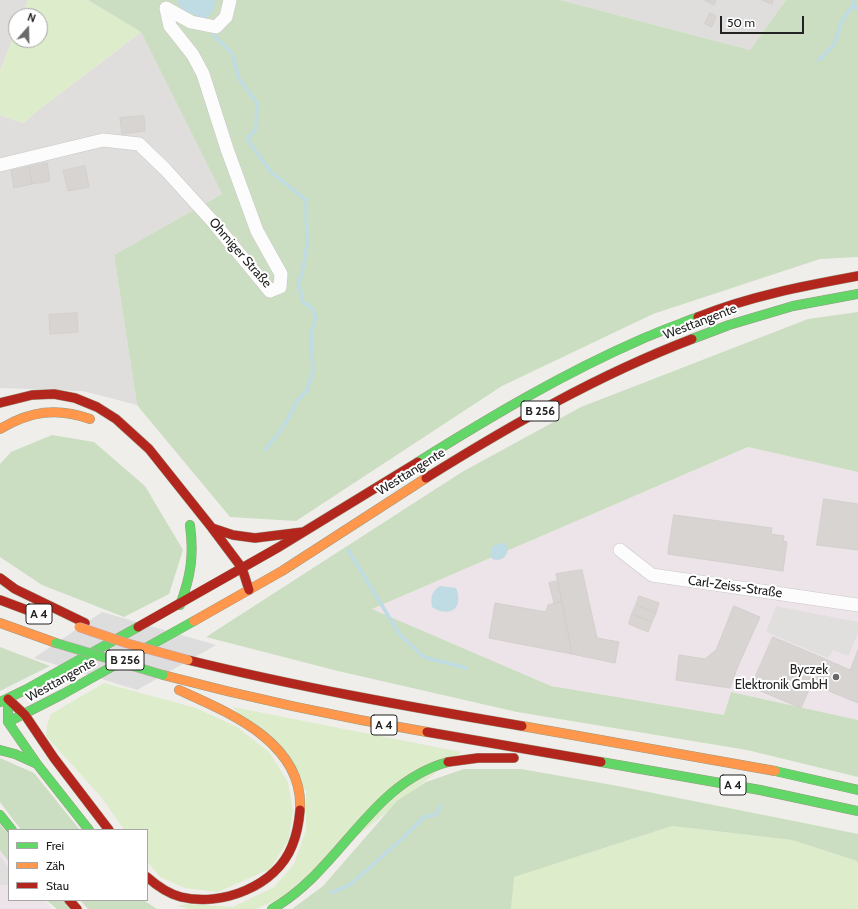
<!DOCTYPE html>
<meta charset="utf-8">
<style>
body{margin:0}
#map{position:relative;width:858px;height:909px;overflow:hidden;background:#f0eeeb;font-family:Cabin,sans-serif}
canvas{display:block}
.legend{position:absolute;left:8px;top:829px;width:140px;height:72px;box-sizing:border-box;background:#fff;border:1px solid #a7a7a7;margin:0;padding:5px 7px;list-style:none;font-size:12px;color:#222}
.legend li{display:flex;align-items:center;gap:8px;height:20px}
.legend b{width:20px;border:1px solid #a7a7a7}
.north{position:absolute;left:8px;top:8px;width:40px;height:40px;box-sizing:border-box;background:#fff;border:1px solid #a7a7a7;border-radius:50%;rotate:20deg;font-size:11px;font-weight:700;line-height:16px;text-align:center;color:#222}
.north::after{content:'';display:block;margin:auto;width:14px;height:18px;background:#6a6968;clip-path:polygon(50% 0,100% 100%,50% 72%,0 100%)}
.scale{position:absolute;left:720px;top:16px;width:84px;height:18px;box-sizing:border-box;border:2px solid #222;border-top:0;padding-left:5px;font-size:12px;line-height:14px;white-space:nowrap;color:#222;-webkit-text-stroke:3px #fff;paint-order:stroke}
</style>
<div id="map">
<canvas width="858" height="909"></canvas>
<ul class="legend">
<li><b style="height:5px;background:#63d668"></b>Frei</li>
<li><b style="height:5px;background:#ff974d"></b>Zäh</li>
<li><b style="height:5px;background:#b3261e"></b>Stau</li>
</ul>
<div class="north">N</div>
<div class="scale">50 m</div>
</div>
<script>
const ctx = document.querySelector('canvas').getContext('2d');
ctx.lineJoin = 'round';
function fillPath(path, color) { ctx.fillStyle = color; ctx.fill(path, 'evenodd'); }
function trace(path, color, width, dash) { ctx.strokeStyle = color; ctx.lineWidth = width; ctx.lineCap = dash ? 'butt' : 'round'; ctx.setLineDash(dash || []); ctx.stroke(path); }
function drawText(font, color, halo, rows, align = 'center') {
  ctx.font = font + ' Cabin,sans-serif'; ctx.lineWidth = 4; ctx.setLineDash([]); ctx.textBaseline = 'middle'; ctx.strokeStyle = halo; ctx.fillStyle = color; for (const [text, x, y, turn = 0] of rows) {
    ctx.save(); ctx.translate(x, y); ctx.rotate((+turn || 0) * Math.PI / 180); ctx.textAlign = isNaN(turn) ? turn : align; if (halo) ctx.strokeText(text, 0, 0); ctx.fillText(text, 0, 0); ctx.restore();
  }
}
fillPath(new Path2D(`
 M0,0H28L22,16H16V30L0,71Z
 M560,0H786L750,50Z
 M141,32L222,194L114,255L137,405L83,391L0,388V115L23,123L36,112Z`), '#dfdedc');
fillPath(new Path2D(`
 M748,447L858,472V720L731,692L725,715L551,686L372,609Z
 M0,847L9,857V900H45L52,909H0Z`), '#ede4e9');
fillPath(new Path2D(`
 M28,0H88L141,32L36,112L23,123L0,115V71L16,30V40H40V16H22Z
 M104,683L196,708L237,727L269,752L288,782L293,812L288,841L270,869L218,892L185,888L160,877L147,861V830H124L102,798L46,736L47,725L51,714Z
 M233,707L461,752L281,898L256,909H189L177,906L187,904L233,907L274,887L294,864L306,830V791Z
 M672,826L792,840L857,861L858,866V909H511L513,877Z`), '#ddeccb');
fillPath(new Path2D(`
 M88,0H560L750,50L786,0H858V257L820,259L653,314L502,386L296,521L230,517L137,405L114,255L222,194L141,32Z
 M858,312V472L748,447L372,609L551,686L724,715L731,692L858,720V777L747,750L517,712L338,671L206,637L462,472L581,407L808,319Z
 M52,435L94,442L145,486L183,550L169,594L124,617L42,585L0,557V464L11,452Z
 M0,647L50,666L0,691Z
 M0,758L34,773L80,830H21L0,802Z
 M464,769H521L618,786L794,821L858,834V866L857,861L792,840L672,826L514,877L511,909H292L323,886L397,801L426,782Z
 M0,824L9,835V862L0,850Z
 M46,900H63L72,909H57Z
 M80,900H143L157,909H88Z`), '#cbdec1');
fillPath(new Path2D(`
 M776,606L858,622V633L848,656L833,650L828,658L766,632Z
 M0,856L9,868V885H0Z`), '#e0dfde');
fillPath(new Path2D(`
 M178,0H215L214,10L205,20L184,10L178,4Z
 M504,543L508,547C508,557 501,562 492,559L490,554L492,547L497,544Z
 M440,586L456,588C464,607 451,619 432,607C430,597 432,591 440,586Z`), '#bfdbe3');
fillPath(new Path2D(`
 M102,612L216,645L137,690L34,658Z`), '#dedddd');
trace(new Path2D(`
 M853,0V5L858,10
 M213,35L232,53L239,79L257,103L256,129L247,139L271,172L306,200L307,245L302,274L298,283L303,302L312,308L316,317L311,333L313,371L307,390L297,401L284,426L265,450
 M819,60L834,45L841,22L853,5
 M348,550L400,635L424,657L466,668
 M331,893L351,884L403,838L424,817L436,815L441,806`), '#bfdbe3', 3.5);
const building = new Path2D(`
 M705,0H716L714,5Z
 M762,0H773L772,4Z
 M710,13L716,16L712,27L705,24Z
 M144,116L145,131L122,134L120,118Z
 M47,163L50,181L32,184L29,167Z
 M85,166L89,187L68,191L63,171Z
 M29,167L32,184L14,188L11,171Z
 M77,313L78,332L50,334L49,315Z
 M824,499L858,504V550L817,545Z
 M674,515L772,528L771,534L784,536L783,541L787,542L783,571L668,554Z
 M582,570L597,638L619,642L615,663L572,654L556,574Z
 M558,581L562,602L554,603L549,583Z
 M639,596L659,603L656,613L636,605Z
 M562,602L572,654L489,638L495,603L546,612L548,605Z
 M636,605L656,613L652,622L632,614Z
 M734,606L760,617L738,666L730,688L676,680L679,655L705,659L716,650Z
 M632,614L652,622L648,632L629,624Z
 M773,637L823,658L801,708L751,687Z
 M858,650V703L812,684L823,658L850,670Z`);
fillPath(building, '#d7d4d2');
trace(building, '#d3d0cc', 1);
const street = new Path2D(`
 M0,165L103,140L139,144L165,169L214,223L270,291L280,287L281,274L257,231L227,149L203,74L193,55L170,26L166,8L191,22L216,27L226,17L230,0
 M620,550L652,575L858,605`);
const fast = new Path2D(`
 M692,339L729,325L793,306L858,294
 M418,462C490,417 564,373 642,339C660,331 680,324 698,317
 M180,605C191,576 194,555 190,525
 M8,699V722L37,764L89,830
 M0,702L25,690L138,627
 M8,722L63,694L194,621
 M0,750L15,754L37,764
 M601,762L760,790L858,811
 M775,771L858,790
 M0,815L12,830
 M272,909C340,871 370,783 448,762`);
const slow = new Path2D(`
 M0,429C30,411 57,407 90,419
 M194,621L282,571L426,478
 M0,623L56,643
 M163,675C250,698 338,717 427,732
 M179,690C230,713 304,743 300,810
 M522,726L775,771`);
const jam = new Path2D(`
 M698,317C750,296 804,286 858,276
 M0,403L32,395L54,394L75,398L97,407L116,419L149,449L212,528L242,568L249,590
 M426,478C511,425 598,375 692,339
 M212,528L233,535L255,538L303,532
 M0,578L15,589L85,623
 M0,600L43,616
 M138,627L279,547L418,462
 M188,660C298,687 410,707 522,726
 M8,699L25,715L54,758L109,830
 M427,732L601,762
 M448,762L478,758H514
 M147,877C156,885 169,894 181,897C222,907 276,886 292,846C297,834 299,823 300,810
 M69,900L77,909`);
trace(street, '#c9c8c7', 14);
trace(fast, '#999a82', 10);
trace(slow, '#999a82', 10);
trace(jam, '#999a82', 10);
trace(street, '#fdfcfc', 13);
trace(fast, '#63d668', 9);
trace(slow, '#ff974d', 9);
trace(jam, '#b3261e', 9);
const fastBridge = new Path2D(`
 M56,643L163,675`);
const slowBridge = new Path2D(`
 M79,627L126,643L188,660`);
trace(fastBridge, '#c5a2ac', 10, []);
trace(slowBridge, '#c5a2ac', 10, []);
trace(fastBridge, '#63d668', 9);
trace(slowBridge, '#ff974d', 9);
for (const [x, y, r, color] of [
 [836,677,4,"#6a6968"]
]) { const dot = new Path2D(); dot.arc(x, y, r, 0, 2 * Math.PI); ctx.fillStyle = color; ctx.fill(dot); trace(dot, '#fff', 1.5); }
for (const [x, y, w] of [
 [540,411,38],
 [39,614,26],
 [125,660,38],
 [384,725,26],
 [733,785,26]
]) { const box = new Path2D(); box.roundRect(x - w / 2, y - 10, w, 20, 3); ctx.fillStyle = '#fff'; ctx.fill(box); trace(box, '#222', 1); }
drawText('bold 12px', '#222', null, [
 ["B 256",540,411],
 ["A 4",39,614],
 ["B 256",125,660],
 ["A 4",384,725],
 ["A 4",733,785]
]);
drawText('13px', '#222', '#fff', [
 ["Ohmiger Straße",240,253,49],
 ["Westtangente",700,322,-21],
 ["Westtangente",411,472,-32],
 ["Carl-Zeiss-Straße",735,587,8],
 ["Westtangente",61,680,-29]
]);
drawText('13px', '#222', '#fff', [
 ["Byczek",828,670],
 ["Elektronik GmbH",828,685]
], 'right');
</script>
